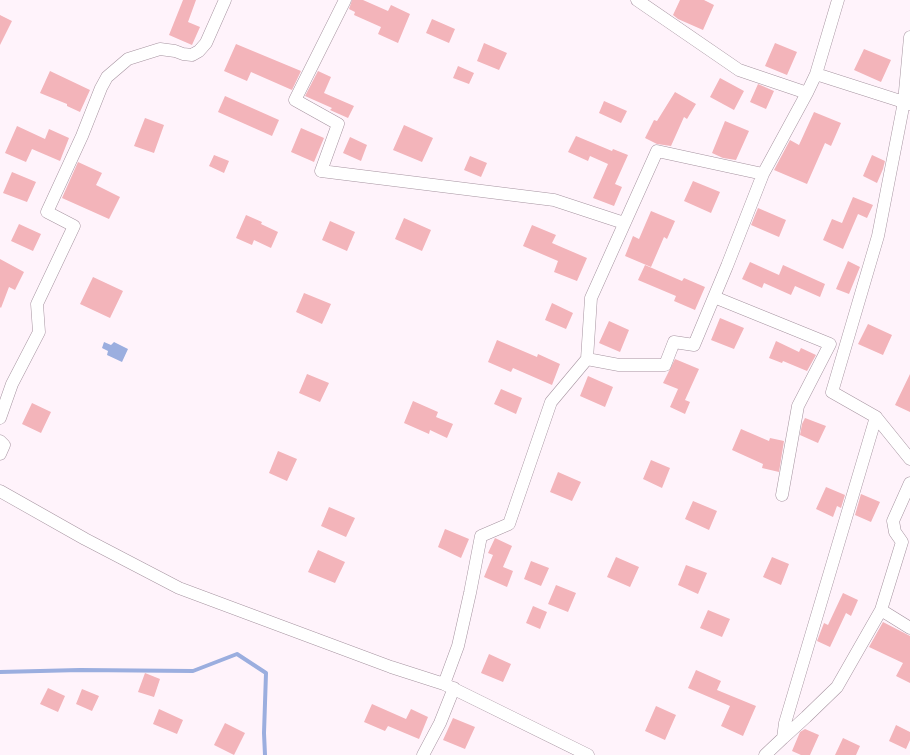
<!DOCTYPE html>
<style>
body{margin:0}
canvas{display:block;background:#fff3fb}
</style>
<canvas width="910" height="755"></canvas>
<script>
const ctx = document.querySelector('canvas').getContext('2d');
ctx.lineJoin = 'round';
function fillPath(path, color) { ctx.fillStyle = color; ctx.fill(path, 'evenodd'); }
function trace(path, color, width, dash) { ctx.strokeStyle = color; ctx.lineWidth = width; ctx.lineCap = dash ? 'butt' : 'round'; ctx.setLineDash(dash || []); ctx.stroke(path); }
fillPath(new Path2D(`
 M104,342L111,345L114,342L128,349L122,362L107,355L108,351L102,348Z`), '#9baedf');
trace(new Path2D(`
 M0,672L80,670L193,671L237,654L266,673L264,733L265,755`), '#9baedf', 4);
fillPath(new Path2D(`
 M183,0H196L188,22L200,27L192,45L169,35Z
 M352,0H363L388,11L391,5L410,14L398,43L378,34L381,27L354,15L355,12L349,9Z
 M680,0H704L714,5L703,30L678,19L673,15Z
 M0,15L12,21L0,45Z
 M432,19L455,29L449,43L426,33Z
 M484,43L507,53L499,70L477,61Z
 M775,43L797,52L787,75L765,66Z
 M236,44L301,71L292,90L251,72L247,81L224,71Z
 M864,49L891,60L881,82L854,70Z
 M458,66L474,73L469,84L453,78Z
 M50,71L90,90L80,112L67,106V104L40,93Z
 M318,71L331,77L324,93L354,106L348,118L330,110L332,108L305,96Z
 M720,78L744,91L734,110L710,97Z
 M758,84L774,91L766,109L750,102Z
 M675,92L696,104L687,119L684,117L671,146L657,144L645,138L654,120L657,121Z
 M225,96L279,120L272,136L218,112Z
 M604,101L627,111L621,123L599,113Z
 M814,112L841,123L831,146L825,143L807,184L774,170L790,140L799,145Z
 M145,118L164,125L154,153L134,146Z
 M725,121L749,131L736,160L723,158L712,153Z
 M404,125L433,138L422,162L393,150Z
 M17,126L45,139L49,129L69,138L60,161L32,149L26,162L5,153Z
 M301,128L324,138L314,162L291,152Z
 M576,136L612,151L613,149L628,155L615,184L622,187L614,206L593,198L608,164L590,156L588,161L568,152Z
 M350,137L367,145L361,161L343,153Z
 M214,155L229,161L224,173L209,166Z
 M872,155L885,161L883,169L877,183L863,176Z
 M470,156L487,163L481,177L464,170Z
 M78,162L102,173L96,185L120,197L109,219L62,198Z
 M12,172L36,182L27,202L3,193Z
 M693,181L720,192L711,213L684,201Z
 M853,197L873,205L867,218L858,214L843,249L823,240L832,219L842,223Z
 M758,208L786,220L779,237L751,225Z
 M651,211L675,221L667,239L664,237L651,267L625,256L633,236L639,239Z
 M246,215L262,222L261,224L278,232L271,248L254,240L252,245L236,238Z
 M404,218L431,230L422,251L395,239Z
 M330,221L355,232L347,251L322,240Z
 M19,224L41,234L33,251L11,241Z
 M532,225L556,235L552,243L587,258L577,281L554,272L558,261L523,246Z
 M0,259L24,272L15,290L9,287L1,308L0,307Z
 M848,261L860,267L849,294L836,289Z
 M750,262L779,275L783,265L825,284L820,297L795,286L791,295L764,283L762,288L742,279Z
 M645,265L682,281L684,278L705,287L695,310L674,301L676,296L638,280Z
 M93,277L123,291L110,318L80,304Z
 M304,293L331,304L322,324L296,312Z
 M552,303L573,313L566,329L545,320Z
 M720,318L744,328L734,349L711,340Z
 M609,321L629,330L620,352L599,343Z
 M868,324L892,335L883,355L858,344Z
 M497,340L537,357L538,354L560,364L552,385L513,368L511,372L488,362Z
 M776,341L799,352L801,348L816,355L807,371L783,361L782,363L769,358Z
 M675,359L699,369L685,400L690,402L685,414L670,407L678,389L663,383Z
 M307,374L329,383L320,402L299,393Z
 M910,374V412L895,405Z
 M588,376L613,387L605,407L580,396Z
 M501,389L522,398L516,414L494,404Z
 M413,401L438,412L436,417L453,424L447,438L430,430L429,434L404,423Z
 M32,403L51,412L41,433L22,424Z
 M805,418L826,426L818,443L800,435L802,424Z
 M741,429L769,441L770,438L784,441L779,472L762,468L763,464L732,450Z
 M278,451L297,459L287,481L269,473Z
 M651,460L670,468L662,488L643,479Z
 M558,472L581,482L572,501L550,492Z
 M826,487L845,495L841,508L837,506L833,517L816,509Z
 M861,494L880,502L871,522L855,515Z
 M693,501L717,511L709,530L685,519Z
 M329,507L355,518L346,537L321,526Z
 M445,529L469,539L461,558L438,547Z
 M495,538L512,546L503,567L513,571L507,587L484,577L493,555L488,553Z
 M318,550L345,562L335,583L308,572Z
 M616,557L639,567L630,587L607,577Z
 M772,557L789,564L781,585L763,577Z
 M531,561L549,568L541,586L524,579Z
 M686,565L707,573L698,594L678,585Z
 M556,585L576,593L568,612L548,604Z
 M843,593L858,600L851,616L846,613L830,647L817,641L824,623L828,625Z
 M533,606L547,612L540,629L526,623Z
 M708,610L730,619L722,637L700,628Z
 M883,622L910,636V683L896,676L903,663L869,647Z
 M489,654L511,664L503,682L481,673Z
 M696,670L721,681L717,690L756,706L743,736L721,726L730,706L688,688Z
 M145,673L160,679L154,697L138,692Z
 M48,688L65,696L58,712L40,704Z
 M82,689L99,696L92,711L76,704Z
 M372,704L406,719L411,709L428,717L419,739L388,726L385,731L364,722Z
 M656,706L676,715L665,740L645,731Z
 M159,709L183,720L177,734L153,724Z
 M453,718L475,727L465,749L443,740Z
 M225,723L245,733L234,755L214,745Z
 M896,725L910,732V740L906,749L889,741Z
 M805,729L819,735L810,755H801L792,751L800,732Z
 M843,738L860,746L856,755H835Z`), '#f3b4ba');
const street = new Path2D(`
 M345,0L295,100L338,124L321,171L554,200L624,223
 M637,0L739,70L807,93L816,74L910,104
 M816,74L838,0
 M714,297L830,344L798,406L782,495
 M587,359L619,365H665L674,342L694,345L727,266L763,174
 M876,417L910,459
 M0,418L12,384L39,332L37,304L74,226L47,212L82,136L101,88L107,77L128,59L160,49L175,51L183,54L192,55L199,51L206,43L225,0
 M0,441L4,445L0,454
 M910,483L893,521L895,532L902,542L881,610L910,628
 M0,491L85,539L179,588L391,667L444,684L588,755
 M444,684L458,646L470,593L481,536L509,524L551,402L587,359L591,298L657,151L763,174L807,93
 M783,738L806,717L837,687L881,610
 M423,755L440,723L454,688
 M765,755L783,738L785,723L876,417L832,392L878,236L904,102L910,37`);
trace(street, '#a694a0', 13);
trace(street, '#fff', 12);
</script>
